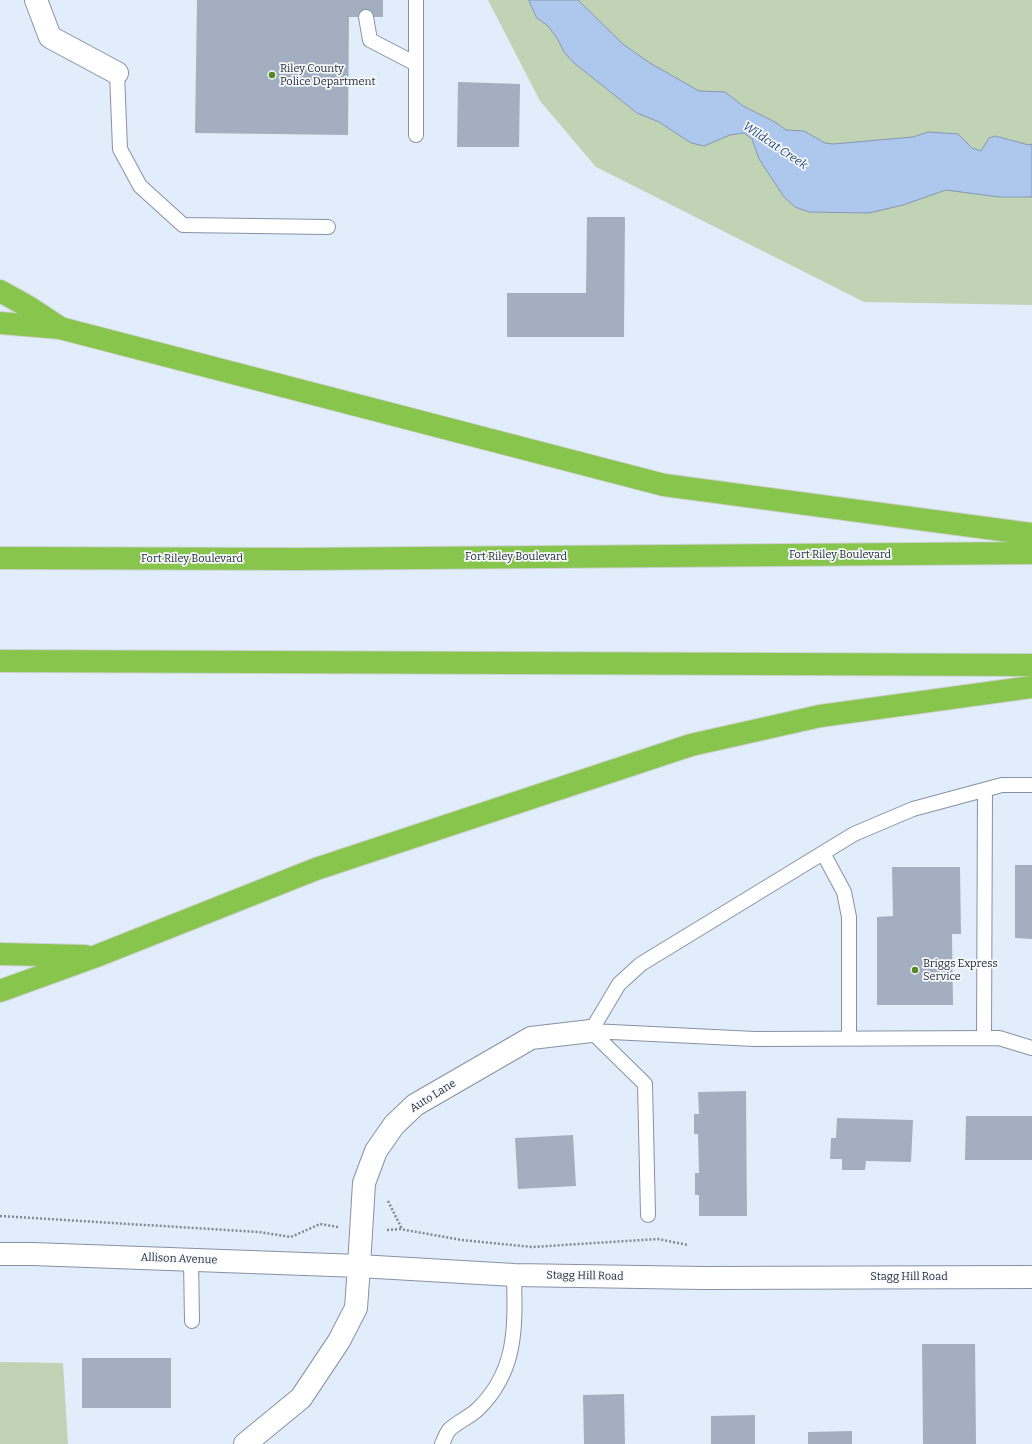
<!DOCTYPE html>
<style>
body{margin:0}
canvas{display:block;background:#e2edfb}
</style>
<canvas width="1032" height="1444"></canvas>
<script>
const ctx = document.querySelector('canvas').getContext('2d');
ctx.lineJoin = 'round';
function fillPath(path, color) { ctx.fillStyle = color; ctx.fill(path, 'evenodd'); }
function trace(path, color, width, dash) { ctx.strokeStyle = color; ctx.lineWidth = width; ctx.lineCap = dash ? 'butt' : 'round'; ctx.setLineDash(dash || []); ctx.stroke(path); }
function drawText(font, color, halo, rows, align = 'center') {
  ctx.font = font + ' Bitter,serif'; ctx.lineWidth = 3.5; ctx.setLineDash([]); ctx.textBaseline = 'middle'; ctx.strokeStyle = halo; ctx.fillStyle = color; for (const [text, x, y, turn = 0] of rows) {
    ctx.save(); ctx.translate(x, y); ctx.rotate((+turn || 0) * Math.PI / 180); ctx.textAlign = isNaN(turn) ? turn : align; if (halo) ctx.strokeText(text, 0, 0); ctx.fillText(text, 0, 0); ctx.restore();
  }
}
fillPath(new Path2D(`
 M488,0H1032V305L864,302L596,167L540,101Z
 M0,1362L63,1363L68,1444H0Z`), '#c1d3b5');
const water = new Path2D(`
 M529,0H578L624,45L650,63L699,91L725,92L743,106L775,122L786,130L804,131L825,143L833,144L913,137L928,132L958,134L972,148L981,151L989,138L995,136L1029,145L1032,144V197H999L946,190L903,205L869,213L809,212L795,207L784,197L759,159L752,139L744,133L730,135L704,146L691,143L659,122L637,113L574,63L564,52L557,38L548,26L537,18Z`);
fillPath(water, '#aec7ec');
trace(water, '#8698b4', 1);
fillPath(new Path2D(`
 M197,0H383V17H349L348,135L195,133Z
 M458,82L520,84L519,147H457Z
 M587,217H625L624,337H507V293H586Z
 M1015,865H1032V939L1015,938Z
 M892,867H960L961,934H952L953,1005H877V917L893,916Z
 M746,1091L747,1216H699V1195H695V1173H699L698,1134H694V1114H699L698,1092Z
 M966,1116H1032V1160H965Z
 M837,1118L913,1120L911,1162L866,1161L865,1170H842V1159H830L831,1138H836Z
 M573,1135L576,1186L518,1189L515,1138Z
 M922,1344H975L976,1444H923Z
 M82,1358H171V1408H82Z
 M624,1394L625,1444H584L583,1395Z
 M755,1415V1444H711V1416Z
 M852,1431V1444H808V1432Z`), '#a3afc1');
const service = new Path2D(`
 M416,0V135
 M366,17L370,40L416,64
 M117,73L120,149L140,186L183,225L328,227
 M823,853L844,892L849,917V1038
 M591,1031L619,984L641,964L854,834L913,809L1002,785H1032
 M591,1031L755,1039L999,1038L1032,1048
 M591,1031L645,1084L648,1215
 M984,1038L985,790
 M191,1260L192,1321
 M442,1444C444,1440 446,1434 449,1430C457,1422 470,1417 478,1409C518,1370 515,1325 514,1275`);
const minor = new Path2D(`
 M36,0L50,37L117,73
 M359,1266L364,1183L376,1151L394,1125L415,1105L531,1038L591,1031`);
const tertiary = new Path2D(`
 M0,1254H33L359,1266L514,1275L703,1278L1032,1277
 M245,1444L301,1398L339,1341L356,1308L359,1266`);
const motorway = new Path2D(`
 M0,291L27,306L59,327
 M0,323L60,328L664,485L1032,534
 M0,558L298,559L1032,553
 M0,661L1032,665
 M0,954L85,956
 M0,991L94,957L316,869L691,745L820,716L1032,687`);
trace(service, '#8692a3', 16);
trace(minor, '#8692a3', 24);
trace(tertiary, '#8692a3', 24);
trace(motorway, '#cfd1d2', 24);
trace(new Path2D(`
 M388,1201L402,1229
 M0,1216L259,1232L291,1237L320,1224L338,1227
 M387,1230L400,1229L462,1240L532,1247L658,1239L688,1245`), '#808892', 2.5, [2, 2]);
trace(service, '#fff', 14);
trace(minor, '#fff', 22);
trace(tertiary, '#fff', 22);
trace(motorway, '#87c54d', 22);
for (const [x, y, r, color] of [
 [272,75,4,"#56891f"],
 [915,970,4,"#56891f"]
]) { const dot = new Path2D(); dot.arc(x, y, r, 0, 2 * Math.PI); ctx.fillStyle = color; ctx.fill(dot); trace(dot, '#f6f9fd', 1.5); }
drawText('11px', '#272c33', '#f6f9fd', [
 ["Riley County",280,69],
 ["Police Department",280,82],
 ["Briggs Express",923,964],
 ["Service",923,977]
], 'left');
drawText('11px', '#272c33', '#f6f9fd', [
 ["Fort Riley Boulevard",840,555],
 ["Fort Riley Boulevard",516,557],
 ["Fort Riley Boulevard",192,559],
 ["Auto Lane",433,1096,-32],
 ["Allison Avenue",179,1259,2],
 ["Stagg Hill Road",585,1276,1],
 ["Stagg Hill Road",909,1277]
]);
drawText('italic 12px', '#254675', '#f6f9fd', [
 ["Wildcat Creek",775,146,34]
]);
</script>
